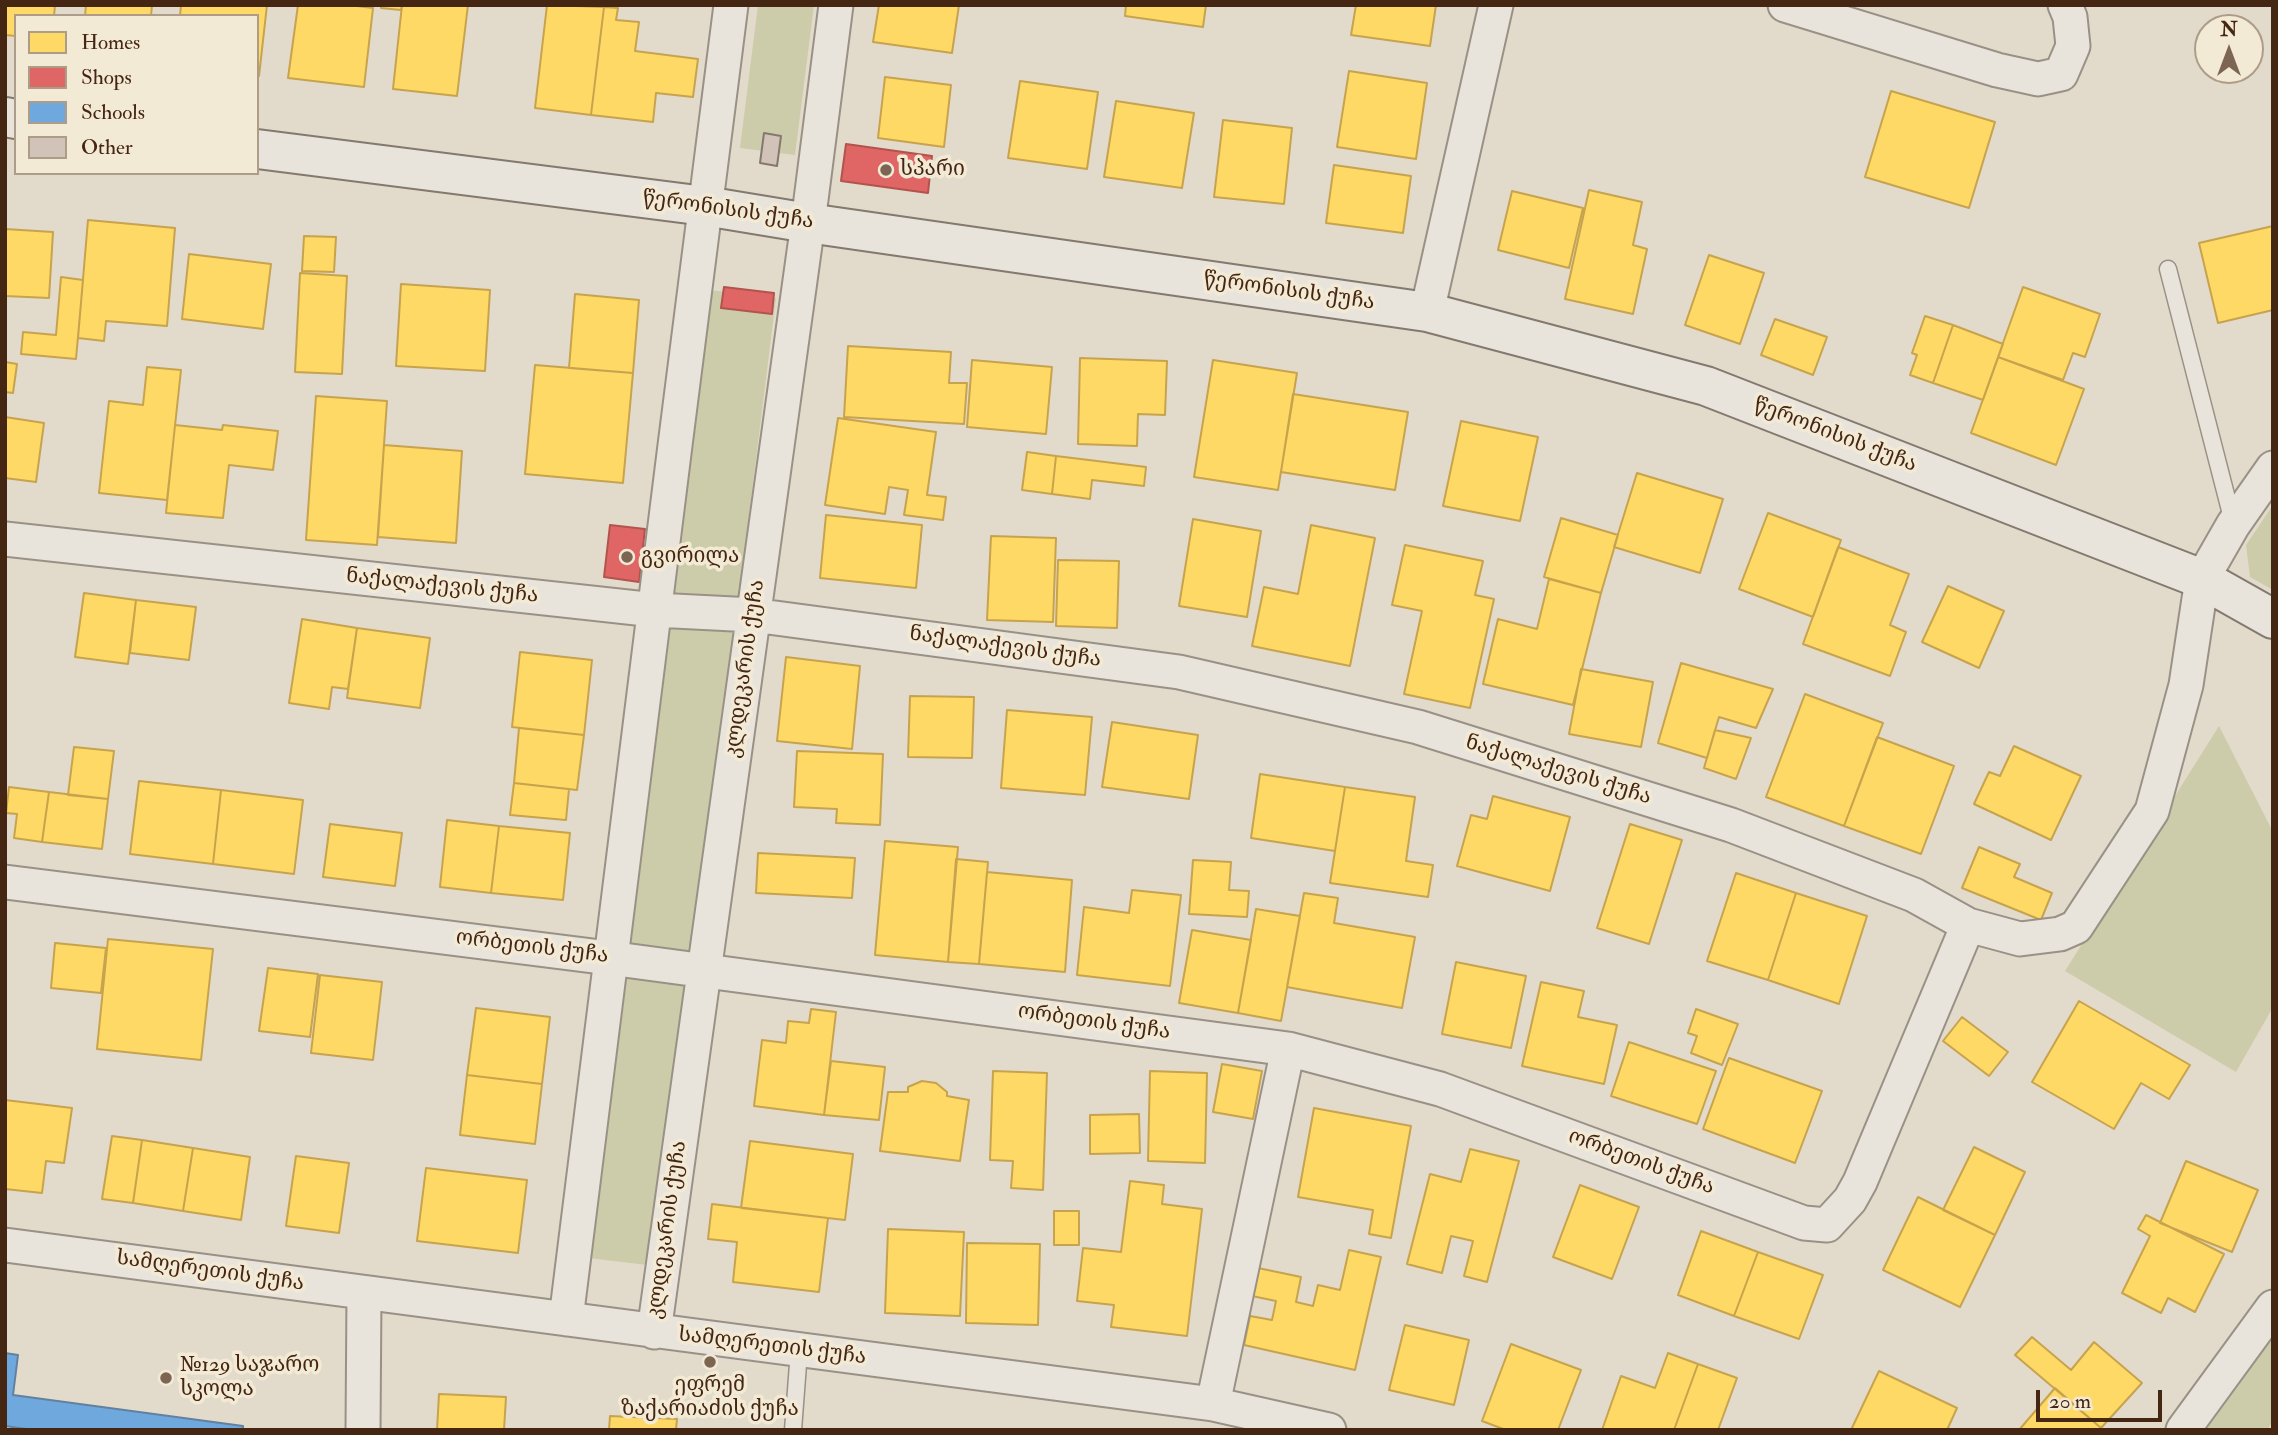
<!DOCTYPE html>
<meta charset="utf-8">
<style>
body{margin:0}
#map{position:relative;width:2278px;height:1435px;overflow:hidden;background:#e2daca;font-family:"IM FELL Double Pica",serif}
canvas{display:block}
.frame{position:absolute;inset:0;border:7px solid #452613;pointer-events:none}
.legend{position:absolute;left:14px;top:14px;width:245px;height:161px;box-sizing:border-box;background:#f3ead5;border:2px solid #ad9c87;margin:0;padding:9px 12px;list-style:none;font-size:21px;color:#452613}
.legend li{display:flex;align-items:center;gap:14px;height:35px}
.legend b{width:35px;border:2px solid #ad9c87}
.north{position:absolute;left:2194px;top:14px;width:70px;height:70px;box-sizing:border-box;background:#f3ead5;border:2px solid #ad9c87;border-radius:50%;rotate:0deg;font-size:19px;font-weight:700;line-height:28px;text-align:center;color:#452613}
.north::after{content:'';display:block;margin:auto;width:24px;height:32px;background:#7c6553;clip-path:polygon(50% 0,100% 100%,50% 72%,0 100%)}
.scale{position:absolute;left:2036px;top:1390px;width:126px;height:32px;box-sizing:border-box;border:4px solid #452613;border-top:0;padding-left:9px;font-size:21px;line-height:24px;white-space:nowrap;color:#452613;-webkit-text-stroke:5px #f3ead5;paint-order:stroke}
</style>
<div id="map">
<canvas width="2278" height="1435"></canvas>
<div class="frame"></div>
<ul class="legend">
<li><b style="height:19px;background:#ffd966"></b>Homes</li>
<li><b style="height:19px;background:#e06666"></b>Shops</li>
<li><b style="height:19px;background:#6fa8dc"></b>Schools</li>
<li><b style="height:19px;background:#d2c3b9"></b>Other</li>
</ul>
<div class="north">N</div>
<div class="scale">20 m</div>
</div>
<script>
const ctx = document.querySelector('canvas').getContext('2d');
ctx.lineJoin = 'round';
function fillPath(path, color) { ctx.fillStyle = color; ctx.fill(path, 'evenodd'); }
function trace(path, color, width, dash) { ctx.strokeStyle = color; ctx.lineWidth = width; ctx.lineCap = dash ? 'butt' : 'round'; ctx.setLineDash(dash || []); ctx.stroke(path); }
function drawText(font, color, halo, rows, align = 'center') {
  ctx.font = font + ' "IM FELL Double Pica","Noto Serif Georgian",serif'; ctx.lineWidth = 7; ctx.setLineDash([]); ctx.textBaseline = 'middle'; ctx.strokeStyle = halo; ctx.fillStyle = color; for (const [text, x, y, turn = 0] of rows) {
    ctx.save(); ctx.translate(x, y); ctx.rotate((+turn || 0) * Math.PI / 180); ctx.textAlign = isNaN(turn) ? turn : align; if (halo) ctx.strokeText(text, 0, 0); ctx.fillText(text, 0, 0); ctx.restore();
  }
}
fillPath(new Path2D(`
 M758,5H814L795,155L740,148Z
 M709,290L776,298L656,1266L588,1258Z
 M2273,505V590L2250,577L2246,545Z
 M2219,726L2273,832V1007L2236,1072L2065,971Z
 M2273,1325V1421L2267,1430H2198Z`), '#cdccaa');
const homes = new Path2D(`
 M5,5H55L54,16H16V36L5,35Z
 M86,5H152L151,16H85Z
 M181,5H267L259,76H257V16H180Z
 M298,5H349L373,8L364,87L288,78Z
 M381,5H402L401,10L381,8Z
 M402,5H468L457,96L393,89Z
 M547,5L604,7L591,115L535,108Z
 M879,5H959L952,53L873,42Z
 M1126,5H1206L1203,27L1125,16Z
 M1356,5H1436L1430,46L1351,35Z
 M604,7L618,8L616,20L639,22L635,51L698,59L693,97L656,93L653,122L591,115Z
 M1349,71L1427,83L1416,159L1337,147Z
 M885,77L951,85L944,147L878,138Z
 M1020,81L1098,92L1087,169L1008,158Z
 M1891,91L1995,122L1969,208L1865,177Z
 M1116,101L1194,113L1182,188L1104,177Z
 M1223,120L1292,128L1284,204L1214,197Z
 M1334,165L1411,176L1403,233L1326,223Z
 M1589,190L1642,202L1633,245L1647,249L1633,314L1565,299Z
 M1512,191L1583,208L1569,268L1498,250Z
 M88,220L175,228L167,326L106,321L104,341L78,338Z
 M2273,226V310L2218,323L2199,243Z
 M5,229L53,232L49,298L5,296Z
 M304,236L336,237L334,272L302,271Z
 M189,254L271,264L263,329L182,319Z
 M1709,255L1764,273L1740,344L1685,325Z
 M300,273L347,276L342,374L295,372Z
 M61,277L83,280L76,359L21,354L23,332L56,335Z
 M401,284L490,290L485,371L396,366Z
 M2023,287L2100,314L2085,357L2073,353L2063,380L1998,357Z
 M575,294L639,300L633,373L569,368Z
 M1925,316L1953,325L1933,383L1910,375L1917,355L1912,353Z
 M1775,319L1827,337L1813,375L1761,355Z
 M1953,325L2003,344L1983,400L1933,383Z
 M848,346L951,352L949,383H967L964,424L844,417Z
 M1998,357L2084,389L2056,465L1971,433Z
 M1080,358L1167,361L1165,415L1138,414L1137,446L1078,444Z
 M972,360L1052,367L1046,434L967,427Z
 M1213,360L1297,373L1278,490L1194,477Z
 M5,362L17,364L13,393L5,392Z
 M535,365L633,373L623,483L525,474Z
 M147,367L181,370L167,500L99,493L109,401L143,405Z
 M1293,394L1408,412L1395,490L1281,472Z
 M316,396L387,401L377,545L306,540Z
 M5,417L44,423L36,482L5,478Z
 M838,418L936,432L927,495L946,497L943,520L904,515L908,490L889,487L885,514L825,505Z
 M1461,421L1538,437L1520,521L1443,506Z
 M175,425L222,430L223,425L278,431L273,470L229,465L223,518L166,513Z
 M384,445L462,451L456,543L378,537Z
 M1027,452L1056,456L1052,494L1022,490Z
 M1056,456L1146,467L1144,486L1092,480L1090,499L1052,494Z
 M1637,473L1723,499L1700,573L1614,547Z
 M1768,513L1841,540L1813,617L1739,589Z
 M826,515L922,525L916,588L820,578Z
 M1561,518L1618,535L1601,593L1544,577Z
 M1193,519L1261,531L1247,617L1179,606Z
 M1311,525L1375,538L1350,666L1252,646L1264,587L1298,594Z
 M991,536L1056,538L1053,622L987,620Z
 M1405,545L1483,561L1475,595L1494,599L1470,708L1404,694L1422,611L1392,605Z
 M1838,547L1909,574L1890,625L1906,632L1890,676L1803,644Z
 M1058,560L1119,561L1117,628L1056,626Z
 M1549,579L1601,593L1573,705L1483,684L1498,619L1537,629Z
 M1948,586L2004,611L1979,668L1922,642Z
 M84,593L136,600L128,664L75,657Z
 M136,600L196,607L189,660L130,653Z
 M302,619L357,628L348,689L332,687L329,709L289,703Z
 M357,628L430,638L420,708L347,698Z
 M520,652L592,660L584,735L512,727Z
 M786,657L860,666L852,749L777,741Z
 M1681,663L1773,689L1756,728L1719,717L1707,758L1658,743Z
 M1581,669L1653,682L1641,747L1569,734Z
 M1805,694L1883,723L1844,826L1766,797Z
 M910,696L974,697L972,758L908,757Z
 M1007,710L1092,717L1085,795L1001,788Z
 M1112,722L1198,735L1189,799L1102,787Z
 M519,728L584,735L577,790L514,783Z
 M1715,730L1751,738L1736,779L1704,768Z
 M1877,737L1954,766L1921,854L1844,826Z
 M2014,746L2081,776L2051,840L1974,804L1989,772L2000,776Z
 M74,747L114,751L108,799L68,795Z
 M797,751L883,754L880,825L836,823L837,809L794,807Z
 M1260,774L1345,787L1335,851L1251,838Z
 M139,781L221,790L213,864L130,854Z
 M514,783L569,789L566,820L510,815Z
 M9,787L49,792L42,842L14,838L17,814L6,813Z
 M1345,787L1415,797L1406,861L1433,865L1428,897L1330,883Z
 M221,790L303,800L294,874L213,864Z
 M49,792L108,799L102,849L42,842Z
 M1493,796L1570,817L1550,891L1457,866L1471,815L1487,819Z
 M447,820L499,826L491,893L440,887Z
 M330,824L402,833L395,886L323,877Z
 M1630,824L1682,840L1649,944L1597,928Z
 M499,826L570,833L563,900L491,893Z
 M885,841L958,847L948,962L875,955Z
 M1979,847L2020,864L2014,877L2052,893L2041,920L1962,888Z
 M758,853L855,858L852,898L756,893Z
 M956,859L988,862L979,964L948,962Z
 M1193,860L1231,862L1229,890L1249,891L1247,917L1189,914Z
 M987,872L1072,880L1065,972L979,964Z
 M1736,873L1796,893L1768,980L1707,961Z
 M1132,890L1181,895L1170,986L1077,975L1084,907L1129,913Z
 M1304,893L1338,898L1334,923L1415,937L1402,1008L1287,987Z
 M1796,893L1867,916L1839,1004L1768,980Z
 M1256,909L1300,916L1281,1021L1238,1013Z
 M1192,930L1251,940L1238,1013L1179,1003Z
 M108,939L213,949L201,1060L97,1049Z
 M55,943L106,948L101,993L51,988Z
 M1456,962L1526,976L1511,1048L1442,1034Z
 M268,968L318,974L310,1037L259,1031Z
 M320,975L382,982L373,1060L311,1053Z
 M1541,982L1584,991L1578,1017L1617,1025L1604,1084L1522,1066Z
 M2079,1001L2190,1065L2169,1099L2141,1083L2114,1129L2032,1082Z
 M476,1008L550,1017L542,1084L467,1075Z
 M811,1009L836,1012L824,1115L754,1106L762,1040L786,1043L788,1021L809,1023Z
 M1696,1009L1738,1024L1722,1065L1691,1053L1697,1036L1688,1033Z
 M1962,1017L2008,1052L1989,1076L1943,1041Z
 M1629,1042L1716,1071L1697,1124L1611,1096Z
 M1729,1058L1822,1091L1795,1163L1703,1129Z
 M831,1061L885,1067L879,1120L824,1115Z
 M1222,1064L1262,1071L1253,1119L1213,1112Z
 M993,1071L1047,1073L1043,1190L1011,1188L1013,1161L990,1160Z
 M1150,1071L1207,1073L1205,1163L1148,1161Z
 M467,1075L542,1084L535,1144L460,1135Z
 M922,1081L936,1083L947,1092V1096L969,1100L960,1161L880,1151L888,1092H908V1087Z
 M5,1100L72,1108L64,1163L46,1161L42,1193L5,1189Z
 M1314,1108L1411,1126L1391,1238L1369,1234L1373,1210L1298,1197Z
 M1139,1114L1140,1153L1090,1154V1115Z
 M112,1136L142,1140L133,1203L102,1199Z
 M142,1140L193,1148L183,1211L133,1203Z
 M750,1141L853,1154L845,1220L741,1208Z
 M1974,1147L2025,1172L1995,1235L1943,1210Z
 M193,1148L250,1157L241,1220L183,1211Z
 M1470,1149L1519,1161L1487,1282L1464,1276L1473,1241L1451,1236L1442,1273L1407,1264L1430,1174L1461,1182Z
 M296,1156L349,1163L339,1233L286,1226Z
 M2186,1161L2258,1190L2232,1252L2160,1223Z
 M426,1168L527,1180L518,1253L417,1241Z
 M1130,1181L1164,1185L1162,1204L1202,1209L1187,1336L1111,1327L1114,1305L1077,1301L1083,1248L1121,1252Z
 M1580,1185L1639,1207L1612,1279L1553,1257Z
 M1918,1197L1995,1235L1960,1307L1883,1270Z
 M712,1204L828,1218L819,1292L733,1282L737,1242L708,1239Z
 M1054,1211H1079V1245H1054Z
 M2146,1215L2224,1254L2195,1312L2168,1298L2161,1313L2122,1293L2150,1236L2138,1229Z
 M888,1229L964,1232L960,1316L885,1313Z
 M1701,1231L1758,1252L1734,1316L1678,1295Z
 M967,1243L1040,1244L1038,1325L966,1323Z
 M1349,1250L1381,1257L1355,1370L1244,1345L1250,1316L1272,1320L1276,1301L1252,1296L1258,1268L1301,1277L1296,1302L1313,1306L1318,1285L1340,1290Z
 M1758,1252L1823,1275L1799,1339L1734,1316Z
 M1405,1325L1469,1340L1454,1405L1389,1390Z
 M2032,1337L2071,1370L2094,1342L2142,1383L2101,1428L2015,1355Z
 M1511,1344L1581,1370L1558,1430H1506L1482,1421Z
 M1668,1353L1698,1364L1674,1430H1602L1621,1376L1655,1388Z
 M1698,1364L1737,1378L1718,1430H1674Z
 M1879,1371L1957,1408L1947,1430H1851Z
 M2055,1388L2101,1428L2100,1430H2019Z
 M439,1394L506,1397L504,1430H437Z
 M610,1416L677,1419L676,1430H609Z`);
fillPath(homes, '#ffd966');
trace(homes, '#c7a34d', 2);
const shops = new Path2D(`
 M846,144L932,156L928,193L841,181Z
 M724,287L774,293L772,314L721,308Z
 M610,525L645,529L639,582L604,577Z`);
fillPath(shops, '#e06666');
trace(shops, '#b2534d', 2);
const schools = new Path2D(`
 M5,1353L18,1355L13,1395L243,1426V1430H33L5,1426Z`);
fillPath(schools, '#6fa8dc');
trace(schools, '#6281a0', 2);
const building = new Path2D(`
 M764,133L781,136L777,166L760,163Z`);
fillPath(building, '#d2c3b9');
trace(building, '#83796e', 2);
const lane = new Path2D(`
 M2168,269L2233,522
 M793,1430L799,1351`);
const street = new Path2D(`
 M1785,5L1997,70L2038,79L2061,74L2073,46L2070,17L2065,5
 M1427,312L1496,5
 M5,539L655,610L753,615L1179,672L1418,727L1731,825L1914,895L1968,925L2020,939L2060,934L2076,927L2152,811L2186,685L2202,579L2233,525L2273,468
 M5,882L609,958L1288,1049L1440,1089L1804,1223L1827,1225L1850,1200L1860,1182L1968,925
 M5,1245L1213,1404L1329,1430
 M566,1319C618,880 676,443 731,5
 M654,1332L808,223L836,5
 M1213,1404L1288,1049
 M363,1430L364,1293
 M2183,1430L2273,1307`);
const secondary = new Path2D(`
 M5,117L16,119
 M257,149L705,206L808,223L1427,312L1706,386L2202,579L2273,619`);
trace(lane, '#9a9186', 19);
trace(street, '#9a9186', 37);
trace(secondary, '#83796e', 42);
trace(lane, '#e8e4dc', 16);
trace(street, '#e8e4dc', 33);
trace(secondary, '#e8e4dc', 38);
for (const [x, y, r, color] of [
 [886,170,7,"#7c6553"],
 [627,557,7,"#7c6553"],
 [710,1362,7,"#7c6553"],
 [166,1378,7,"#7c6553"]
]) { const dot = new Path2D(); dot.arc(x, y, r, 0, 2 * Math.PI); ctx.fillStyle = color; ctx.fill(dot); trace(dot, '#f3ead5', 2.5); }
drawText('21px', '#452613', '#f3ead5', [
 ["სპარი",900,170],
 ["გვირილა",641,557],
 ["№129 საჯარო",180,1366],
 ["სკოლა",180,1390],
 ["ეფრემ",710,1386,"center"],
 ["ზაქარიაძის ქუჩა",710,1410,"center"]
], 'left');
drawText('21px', '#452613', '#f3ead5', [
 ["წერონისის ქუჩა",728,211,8],
 ["წერონისის ქუჩა",1289,292,8],
 ["წერონისის ქუჩა",1835,436,21],
 ["ნაქალაქევის ქუჩა",442,587,6],
 ["ნაქალაქევის ქუჩა",1005,648,8],
 ["კლდეკარის ქუჩა",746,669,-82],
 ["ნაქალაქევის ქუჩა",1558,771,17],
 ["ორბეთის ქუჩა",532,948,7],
 ["ორბეთის ქუჩა",1094,1023,8],
 ["ორბეთის ქუჩა",1641,1163,20],
 ["კლდეკარის ქუჩა",668,1230,-82],
 ["სამღერეთის ქუჩა",210,1272,8],
 ["სამღერეთის ქუჩა",772,1347,7]
]);
</script>
